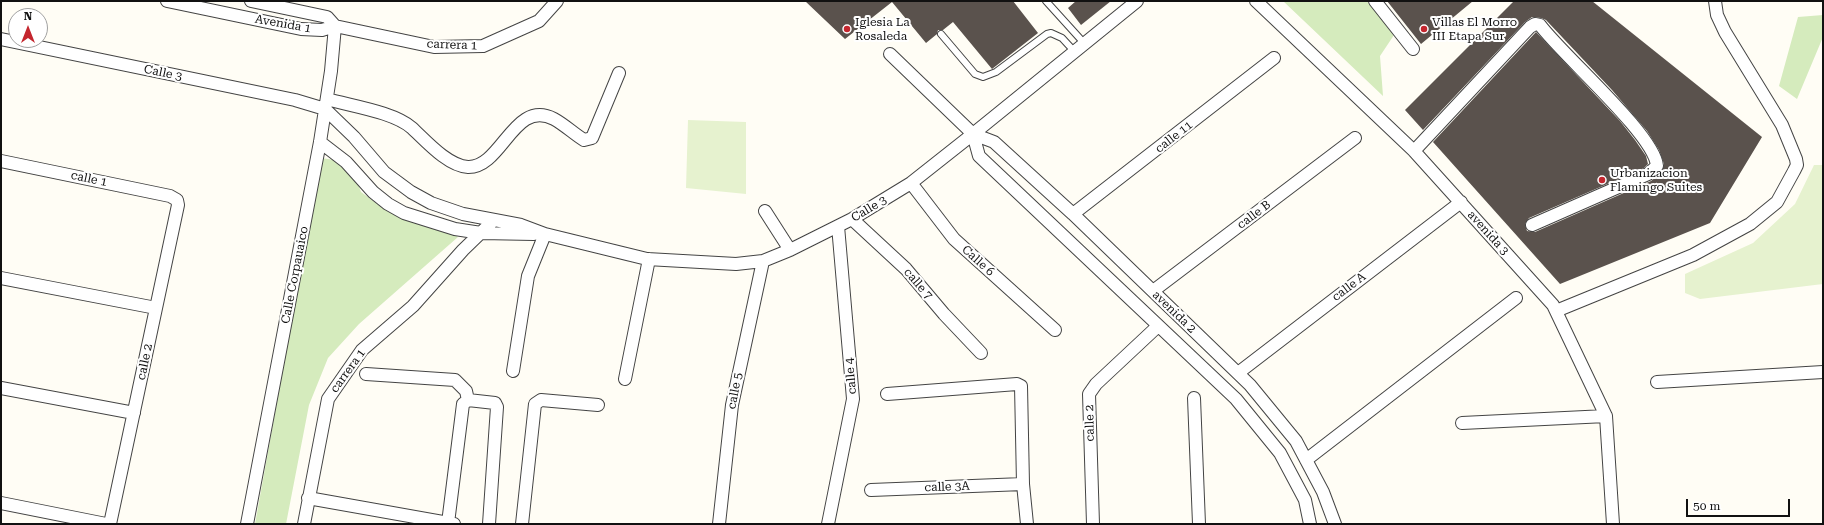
<!DOCTYPE html>
<style>
body{margin:0}
#map{position:relative;width:1824px;height:525px;overflow:hidden;background:#fffdf5;font-family:"Roboto Serif",serif}
canvas{display:block}
.frame{position:absolute;inset:0;border:2px solid #111;pointer-events:none}
.north{position:absolute;left:8px;top:8px;width:40px;height:40px;box-sizing:border-box;background:#fff;border:1px solid #a0a0a0;border-radius:50%;rotate:0deg;font-size:11px;font-weight:700;line-height:16px;text-align:center;color:#111}
.north::after{content:'';display:block;margin:auto;width:14px;height:18px;background:#c4262e;clip-path:polygon(50% 0,100% 100%,50% 72%,0 100%)}
.scale{position:absolute;left:1686px;top:499px;width:104px;height:18px;box-sizing:border-box;border:2px solid #111;border-top:0;padding-left:5px;font-size:12px;line-height:14px;white-space:nowrap;color:#111;-webkit-text-stroke:3px #fff;paint-order:stroke}
</style>
<div id="map">
<canvas width="1824" height="525"></canvas>
<div class="frame"></div>
<div class="north">N</div>
<div class="scale">50 m</div>
</div>
<script>
const ctx = document.querySelector('canvas').getContext('2d');
ctx.lineJoin = 'round';
function fillPath(path, color) { ctx.fillStyle = color; ctx.fill(path, 'evenodd'); }
function trace(path, color, width, dash) { ctx.strokeStyle = color; ctx.lineWidth = width; ctx.lineCap = dash ? 'butt' : 'round'; ctx.setLineDash(dash || []); ctx.stroke(path); }
function drawText(font, color, halo, rows, align = 'center') {
  ctx.font = font + ' "Roboto Serif",serif'; ctx.lineWidth = 4; ctx.setLineDash([]); ctx.textBaseline = 'middle'; ctx.strokeStyle = halo; ctx.fillStyle = color; for (const [text, x, y, turn = 0] of rows) {
    ctx.save(); ctx.translate(x, y); ctx.rotate((+turn || 0) * Math.PI / 180); ctx.textAlign = isNaN(turn) ? turn : align; if (halo) ctx.strokeText(text, 0, 0); ctx.fillText(text, 0, 0); ctx.restore();
  }
}
fillPath(new Path2D(`
 M1283,1H1367L1394,35L1380,56L1383,96Z
 M1823,15V37L1797,99L1779,86L1798,17Z
 M321,158L343,161L357,181L361,192L387,211L403,218L447,231L458,237L359,324L328,358L309,405L286,524H255Z`), '#d5ebbd');
fillPath(new Path2D(`
 M688,120L746,122V194L686,188Z
 M1814,165H1823V284L1700,299L1685,293V274L1753,243L1795,204Z`), '#e6f2cf');
fillPath(new Path2D(`
 M805,1H1013L1038,33L992,69L953,22L943,30H938L937,34L926,43L892,2L845,39Z
 M1076,1H1111L1081,25L1068,8Z
 M1387,1H1473L1421,44Z
 M1514,1H1592L1762,137L1710,223L1560,284L1433,142L1536,32L1620,121L1635,140L1646,156L1648,164L1644,168L1529,218L1525,224L1527,231L1535,232L1651,181L1662,172L1664,164L1659,150L1647,131L1612,90L1546,20L1541,18L1532,17L1525,22L1423,130L1405,110Z`), '#5a524d');
const service = new Path2D(`
 M1046,1L1084,43
 M941,34L975,74L983,77L996,72L1047,34L1051,33L1062,38L1074,51`);
const minor = new Path2D(`
 M167,1L301,29L322,30L335,26
 M251,1L327,17L335,26
 M1256,1L1414,151L1553,305L1606,416L1613,524
 M1375,1L1413,49
 M335,26L434,47L483,46L539,21L557,1
 M1,39L295,100L325,109L354,137L384,172L411,192L431,203L463,214L521,225L545,234L647,259L736,264L763,261L790,250L852,219L911,183L973,134L1137,1
 M890,54L973,134L979,156L1236,399L1280,453L1305,500L1310,524
 M327,99C351,106 394,112 412,128C426,141 448,166 468,167C502,168 514,98 554,119C565,125 574,134 584,140L592,138L619,73
 M973,134L994,142L1073,214L1250,385L1296,441L1323,492L1335,524
 M320,142L346,162L373,192L388,204L404,213L455,229L481,233L534,234
 M1414,151L1530,27L1535,24L1540,25C1563,56 1655,135 1657,166L1648,174L1532,225
 M1,161L170,196L177,200L178,205L110,524
 M911,183L954,239L1055,330
 M765,211L790,250
 M1073,214L1274,58
 M852,219L906,269L944,314L981,353
 M1,278L156,308
 M1153,291L1355,138
 M1556,311L1693,255L1750,224L1777,202L1794,171L1797,165L1796,159L1782,125L1725,32L1717,15L1715,1
 M513,371L528,276L545,234
 M1238,373L1461,202
 M366,374L455,380L466,391L468,400
 M625,379L649,259
 M1657,382L1823,372
 M1,388L134,413
 M887,394L1017,384L1021,386L1023,484L1027,524
 M1194,398L1199,524
 M1462,423L1606,416
 M1306,460L1516,298
 M871,490L1023,484
 M308,498L454,524
 M1,503L106,524
 M448,523L462,412L463,404L468,400L495,403L497,407L489,524
 M247,524L320,142L331,71L335,26
 M304,524L328,399L362,350L413,306L463,250L494,220
 M522,524L535,404L541,400L598,405
 M719,524L732,405L763,261
 M828,524L853,399L838,226
 M1093,524L1089,394L1096,384L1158,326`);
trace(service, '#444', 8);
trace(minor, '#444', 14);
trace(service, '#fff', 6);
trace(minor, '#fff', 12);
for (const [x, y, r, color] of [
 [847,29,4,"#c4262e"],
 [1424,29,4,"#c4262e"],
 [1602,180,4,"#c4262e"]
]) { const dot = new Path2D(); dot.arc(x, y, r, 0, 2 * Math.PI); ctx.fillStyle = color; ctx.fill(dot); trace(dot, '#fff', 1.5); }
drawText('12px', '#111', '#fff', [
 ["Iglesia La",855,22],
 ["Rosaleda",855,36],
 ["Villas El Morro",1432,22],
 ["III Etapa Sur",1432,36],
 ["Urbanizacion",1610,173],
 ["Flamingo Suites",1610,187]
], 'left');
drawText('12px', '#111', '#fff', [
 ["Avenida 1",283,24,10],
 ["carrera 1",452,45,2],
 ["Calle 3",163,73,12],
 ["calle 11",1174,137,-38],
 ["calle 1",89,179,12],
 ["Calle 3",869,209,-31],
 ["calle B",1254,215,-37],
 ["avenida 3",1488,233,48],
 ["Calle 6",978,261,42],
 ["Calle Corpauaico",295,275,-79],
 ["calle 7",918,284,49],
 ["calle A",1349,287,-37],
 ["avenida 2",1174,312,44],
 ["calle 2",145,362,-78],
 ["carrera 1",348,371,-54],
 ["calle 4",851,376,-95],
 ["calle 5",735,391,-79],
 ["calle 2",1090,423,-91],
 ["calle 3A",947,487,-2]
]);
</script>
